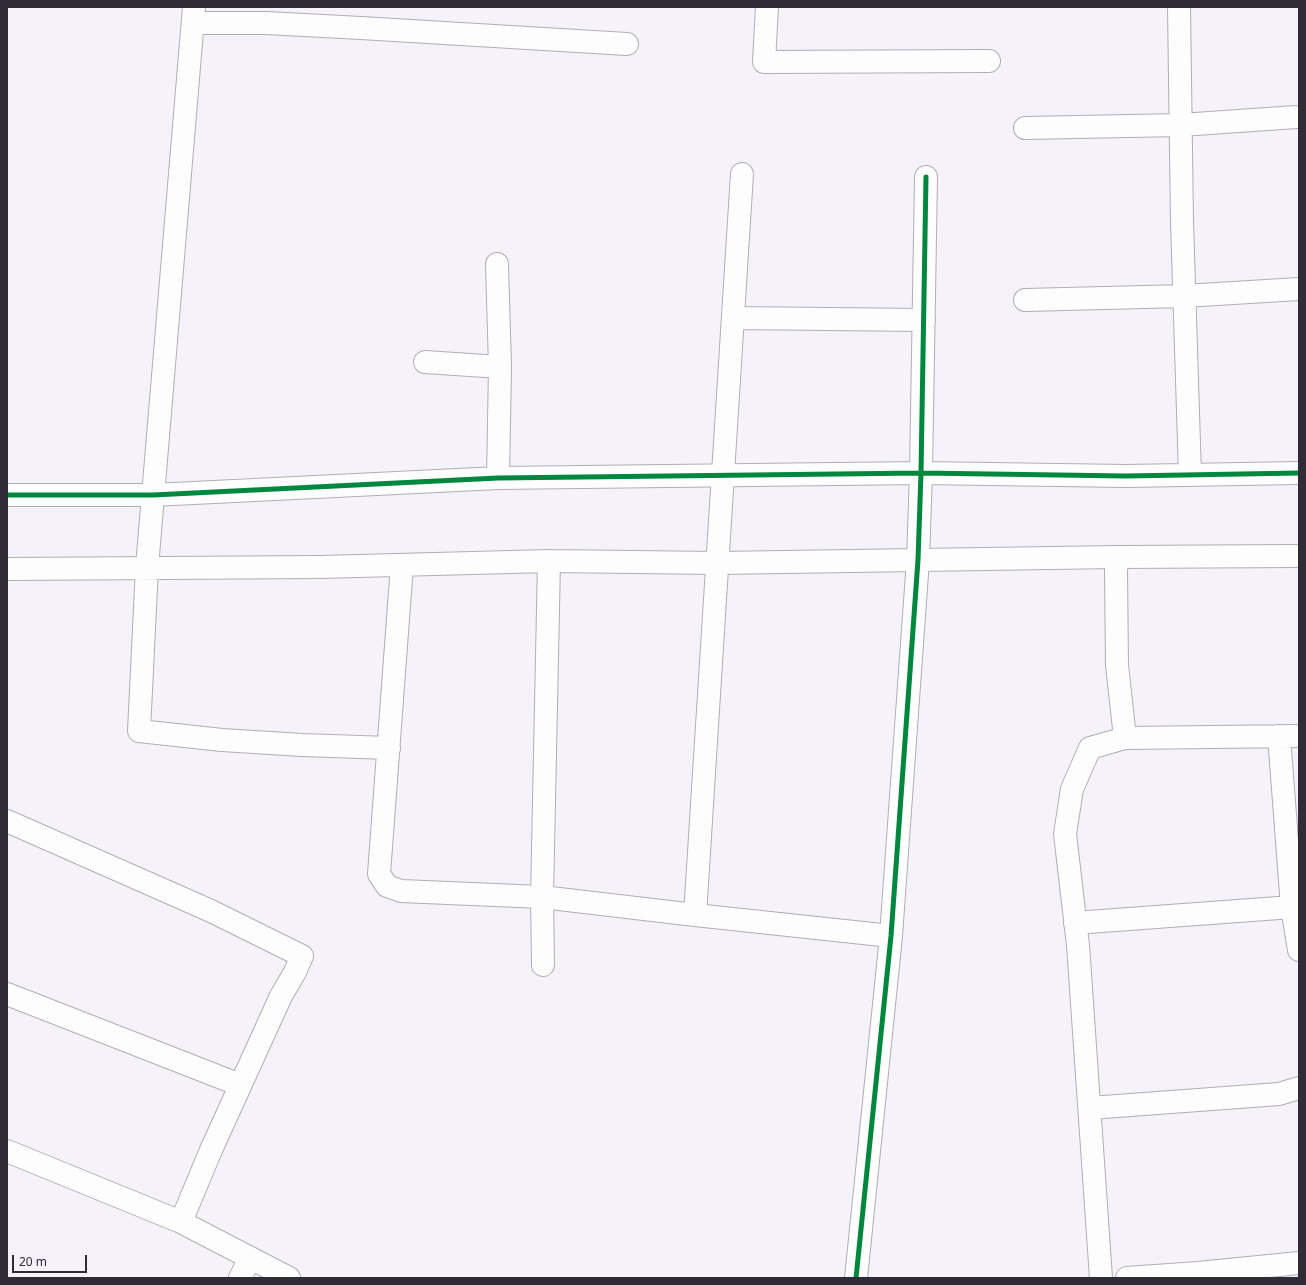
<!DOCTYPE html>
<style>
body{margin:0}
#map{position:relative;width:1306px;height:1285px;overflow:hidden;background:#f5f3f9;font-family:"Noto Sans",sans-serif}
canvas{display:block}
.frame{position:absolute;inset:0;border:8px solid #2f2b37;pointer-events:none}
.scale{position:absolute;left:12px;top:1255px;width:75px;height:18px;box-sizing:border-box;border:2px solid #2f2b37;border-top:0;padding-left:5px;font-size:12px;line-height:14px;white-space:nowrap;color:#2f2b37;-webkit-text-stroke:3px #f4f0fc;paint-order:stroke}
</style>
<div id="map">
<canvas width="1306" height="1285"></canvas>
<div class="frame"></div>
<div class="scale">20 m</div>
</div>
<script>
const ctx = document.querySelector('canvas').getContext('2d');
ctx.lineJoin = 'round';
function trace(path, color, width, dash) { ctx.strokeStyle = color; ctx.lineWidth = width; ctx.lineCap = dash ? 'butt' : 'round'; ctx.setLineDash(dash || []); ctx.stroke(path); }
const minor = new Path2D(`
 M194,7L147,567L139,731L222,740L302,745L389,748
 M767,7L764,62L989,61
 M1179,7L1182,222L1190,475
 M193,23H266L361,28L627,44
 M1025,128L1181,125L1296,117
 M742,174L695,915L891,936
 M497,264L500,367
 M1025,300L1184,296L1299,289
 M734,318L924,320
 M425,362L500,367L498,478
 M7,495H153L498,478L921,473L1126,476L1299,473
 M1118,557L1116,570L1117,665L1125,738
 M402,565L379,874L387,886L401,891L542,897L695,915
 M7,569L320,567L549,561L718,563L1118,557L1299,556
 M1279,736L1292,907
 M7,821L211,911L302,956L295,972L281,996L211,1150L181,1222
 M1075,923L1292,907L1299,950
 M543,965L542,897L549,561
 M7,994L240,1085
 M1090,1108L1279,1094L1299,1088
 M7,1151L181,1222L289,1278
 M240,1278L250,1258
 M856,1278L891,936L918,560L921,473L926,177
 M1101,1278L1078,945L1065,834L1072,789L1090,748L1125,738L1299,736
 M1127,1278L1198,1273L1299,1263`);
trace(minor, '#b0adb5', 24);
trace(minor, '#fefdfe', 22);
trace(new Path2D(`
 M7,495H153L498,478L921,473L1126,476L1299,473
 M856,1278L891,936L918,560L921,473L926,177`), '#00873e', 5);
</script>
